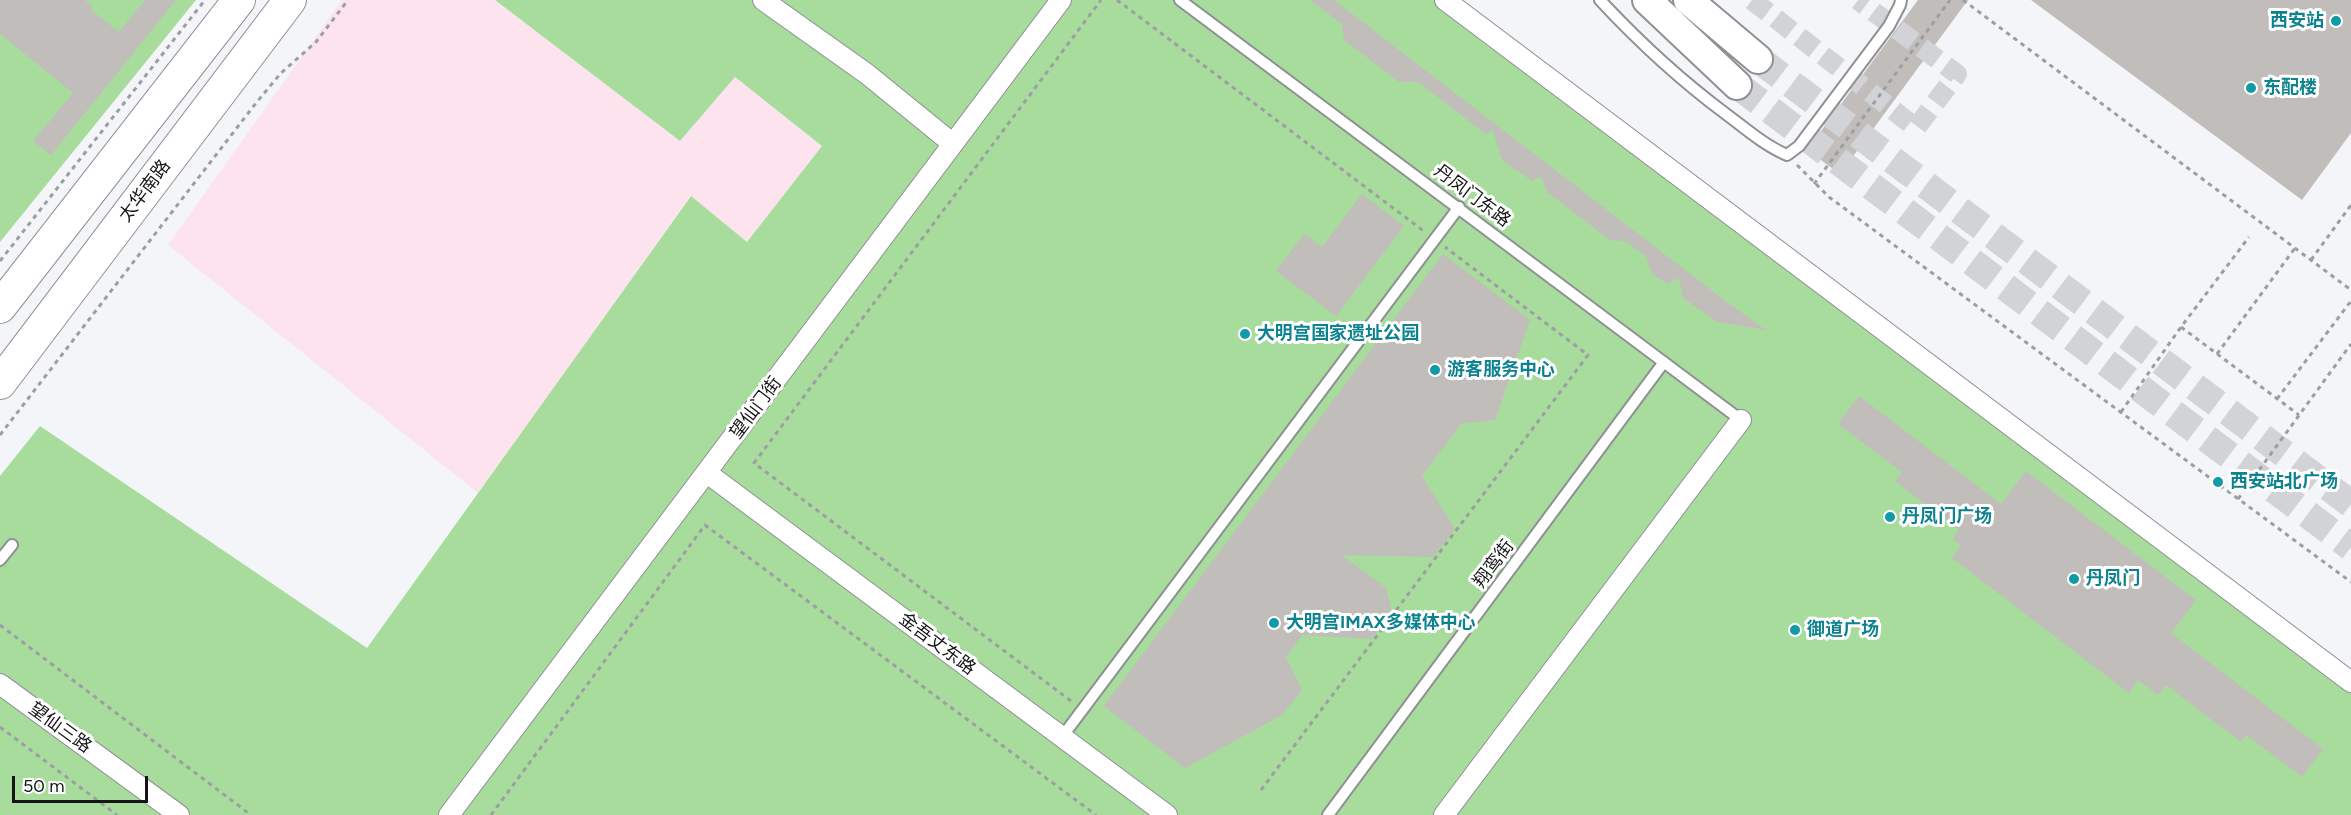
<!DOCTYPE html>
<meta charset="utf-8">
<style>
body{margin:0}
#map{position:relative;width:2351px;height:815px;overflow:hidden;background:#f3f5f9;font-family:Figtree,sans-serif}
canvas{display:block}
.scale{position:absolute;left:12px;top:776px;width:136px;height:27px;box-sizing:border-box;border:3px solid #151517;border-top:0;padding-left:8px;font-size:18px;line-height:21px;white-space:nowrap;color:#151517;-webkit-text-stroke:4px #fff;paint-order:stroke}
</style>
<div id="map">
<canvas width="2351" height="815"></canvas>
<div class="scale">50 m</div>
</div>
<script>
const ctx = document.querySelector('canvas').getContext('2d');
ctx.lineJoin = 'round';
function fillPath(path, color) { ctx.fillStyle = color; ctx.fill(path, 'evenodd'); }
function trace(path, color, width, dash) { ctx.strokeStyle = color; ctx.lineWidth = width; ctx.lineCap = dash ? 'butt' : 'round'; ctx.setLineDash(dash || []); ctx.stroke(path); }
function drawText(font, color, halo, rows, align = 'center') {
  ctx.font = font + ' Figtree,"Noto Sans SC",sans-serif'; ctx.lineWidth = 6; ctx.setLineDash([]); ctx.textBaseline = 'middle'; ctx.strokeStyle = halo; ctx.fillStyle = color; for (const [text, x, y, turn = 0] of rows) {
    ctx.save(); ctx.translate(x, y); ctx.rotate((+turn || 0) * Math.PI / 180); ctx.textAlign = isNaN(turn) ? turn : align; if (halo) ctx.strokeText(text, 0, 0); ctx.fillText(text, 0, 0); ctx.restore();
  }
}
fillPath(new Path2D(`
 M342,0H495L680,141L735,77L822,146L747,242L690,196L478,493L168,245Z`), '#fce3ee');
fillPath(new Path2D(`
 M0,0H196L0,242Z
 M495,0H1456L2351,677V815H0V476L40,426L367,648L691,196L747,242L822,146L735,77L680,141Z`), '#a8dc9d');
fillPath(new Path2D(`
 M0,0H85L93,7L91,10L119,32L145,0H176L51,155L33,141L73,93L0,34Z
 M1310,0H1334L1728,303L1766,330L1717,322L1683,298L1679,278L1667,284L1651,273L1646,256L1625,241L1610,240L1547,192L1541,176L1532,181L1502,160L1492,128L1487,135L1418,82H1399L1344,40L1342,24Z
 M1918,0H1968L1840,174L1807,150Z
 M2031,0H2351V133L2302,200Z
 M1362,194L1404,226L1336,316L1276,271L1304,234L1322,247Z
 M1443,254L1530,320L1495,420L1461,424L1422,476L1455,529L1433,557L1342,555L1386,588L1392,612L1371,639L1303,635L1286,657L1302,690L1282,715L1185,768L1104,706Z
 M1859,396L2001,504L2026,471L2196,600L2171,633L2323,749L2302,777L2246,735L2241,742L2166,685L2158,695L2138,680L2129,693L1952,558L1961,545L1953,539L1959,530L1895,481L1902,472L1838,424Z`), '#c1bdba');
trace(new Path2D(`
 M1752,0L1916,128L1957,74L1858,0`), '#d2d3d7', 20, [20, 10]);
trace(new Path2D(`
 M1758,59L2351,504
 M1737,85L2351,547`), '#d2d3d7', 28, [28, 14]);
const lane = new Path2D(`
 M1180,0L1741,420
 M1600,0C1640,43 1679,79 1726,114C1746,129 1764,145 1787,155L1799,146L1889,26L1900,5L1901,0
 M0,560L12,545
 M1062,737L1459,207
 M1328,815L1664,362`);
const street = new Path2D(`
 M763,0L867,74L953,144
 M1445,0L2351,682
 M707,473L1167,815
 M0,684L179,815
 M449,815L1061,0
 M1444,815L1741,420`);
const secondary = new Path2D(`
 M1647,0L1737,85
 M1688,0L1758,59`);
const primary = new Path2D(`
 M0,307L239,0
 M0,383L290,0`);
trace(lane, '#8e9093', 14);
trace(street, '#8e9093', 22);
trace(secondary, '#8e9093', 32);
trace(primary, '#8e9093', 34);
trace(new Path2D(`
 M1117,0L1425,232
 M1963,0L2351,290
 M1797,165L1829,197L2351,582
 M1814,184L1950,0
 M2311,260L2351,205
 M0,261L205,0
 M2181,327L2299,415
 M2217,354L2295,248
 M2277,399L2351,301
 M2121,412L2181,327L2249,237
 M0,435L256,103L281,73L316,42L348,0
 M2238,499L2351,344
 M0,625L251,815
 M1071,701L754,463L1101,0
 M0,727L117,815
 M1261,790L1588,355L1445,247
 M491,815L705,525L1096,815`), '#9d9ea1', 3, [4.5, 4.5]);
trace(lane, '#fff', 10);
trace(street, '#fff', 20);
trace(secondary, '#fff', 28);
trace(primary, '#fff', 32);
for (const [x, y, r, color] of [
 [2336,21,6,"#0f9aa8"],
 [2251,88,6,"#0f9aa8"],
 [1245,334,6,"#0f9aa8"],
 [1435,370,6,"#0f9aa8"],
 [2218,482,6,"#0f9aa8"],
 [1890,517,6,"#0f9aa8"],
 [2074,579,6,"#0f9aa8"],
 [1274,623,6,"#0f9aa8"],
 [1795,630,6,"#0f9aa8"]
]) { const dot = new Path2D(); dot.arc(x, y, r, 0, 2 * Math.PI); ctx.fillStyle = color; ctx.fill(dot); trace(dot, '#fff', 2); }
drawText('bold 18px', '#0d838f', '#fff', [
 ["西安站",2324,21,"right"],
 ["东配楼",2263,88],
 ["大明宫国家遗址公园",1257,334],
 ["游客服务中心",1447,370],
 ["西安站北广场",2230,482],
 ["丹凤门广场",1902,517],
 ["丹凤门",2086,579],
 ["大明宫IMAX多媒体中心",1286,623],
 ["御道广场",1807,630]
], 'left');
drawText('18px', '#151517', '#fff', [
 ["太华南路",145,191,-53],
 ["丹凤门东路",1472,196,37],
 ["望仙门街",756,408,-53],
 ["翔鸾街",1494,564,-53],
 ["金吾丈东路",937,644,37],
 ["望仙三路",60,728,36]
]);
</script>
